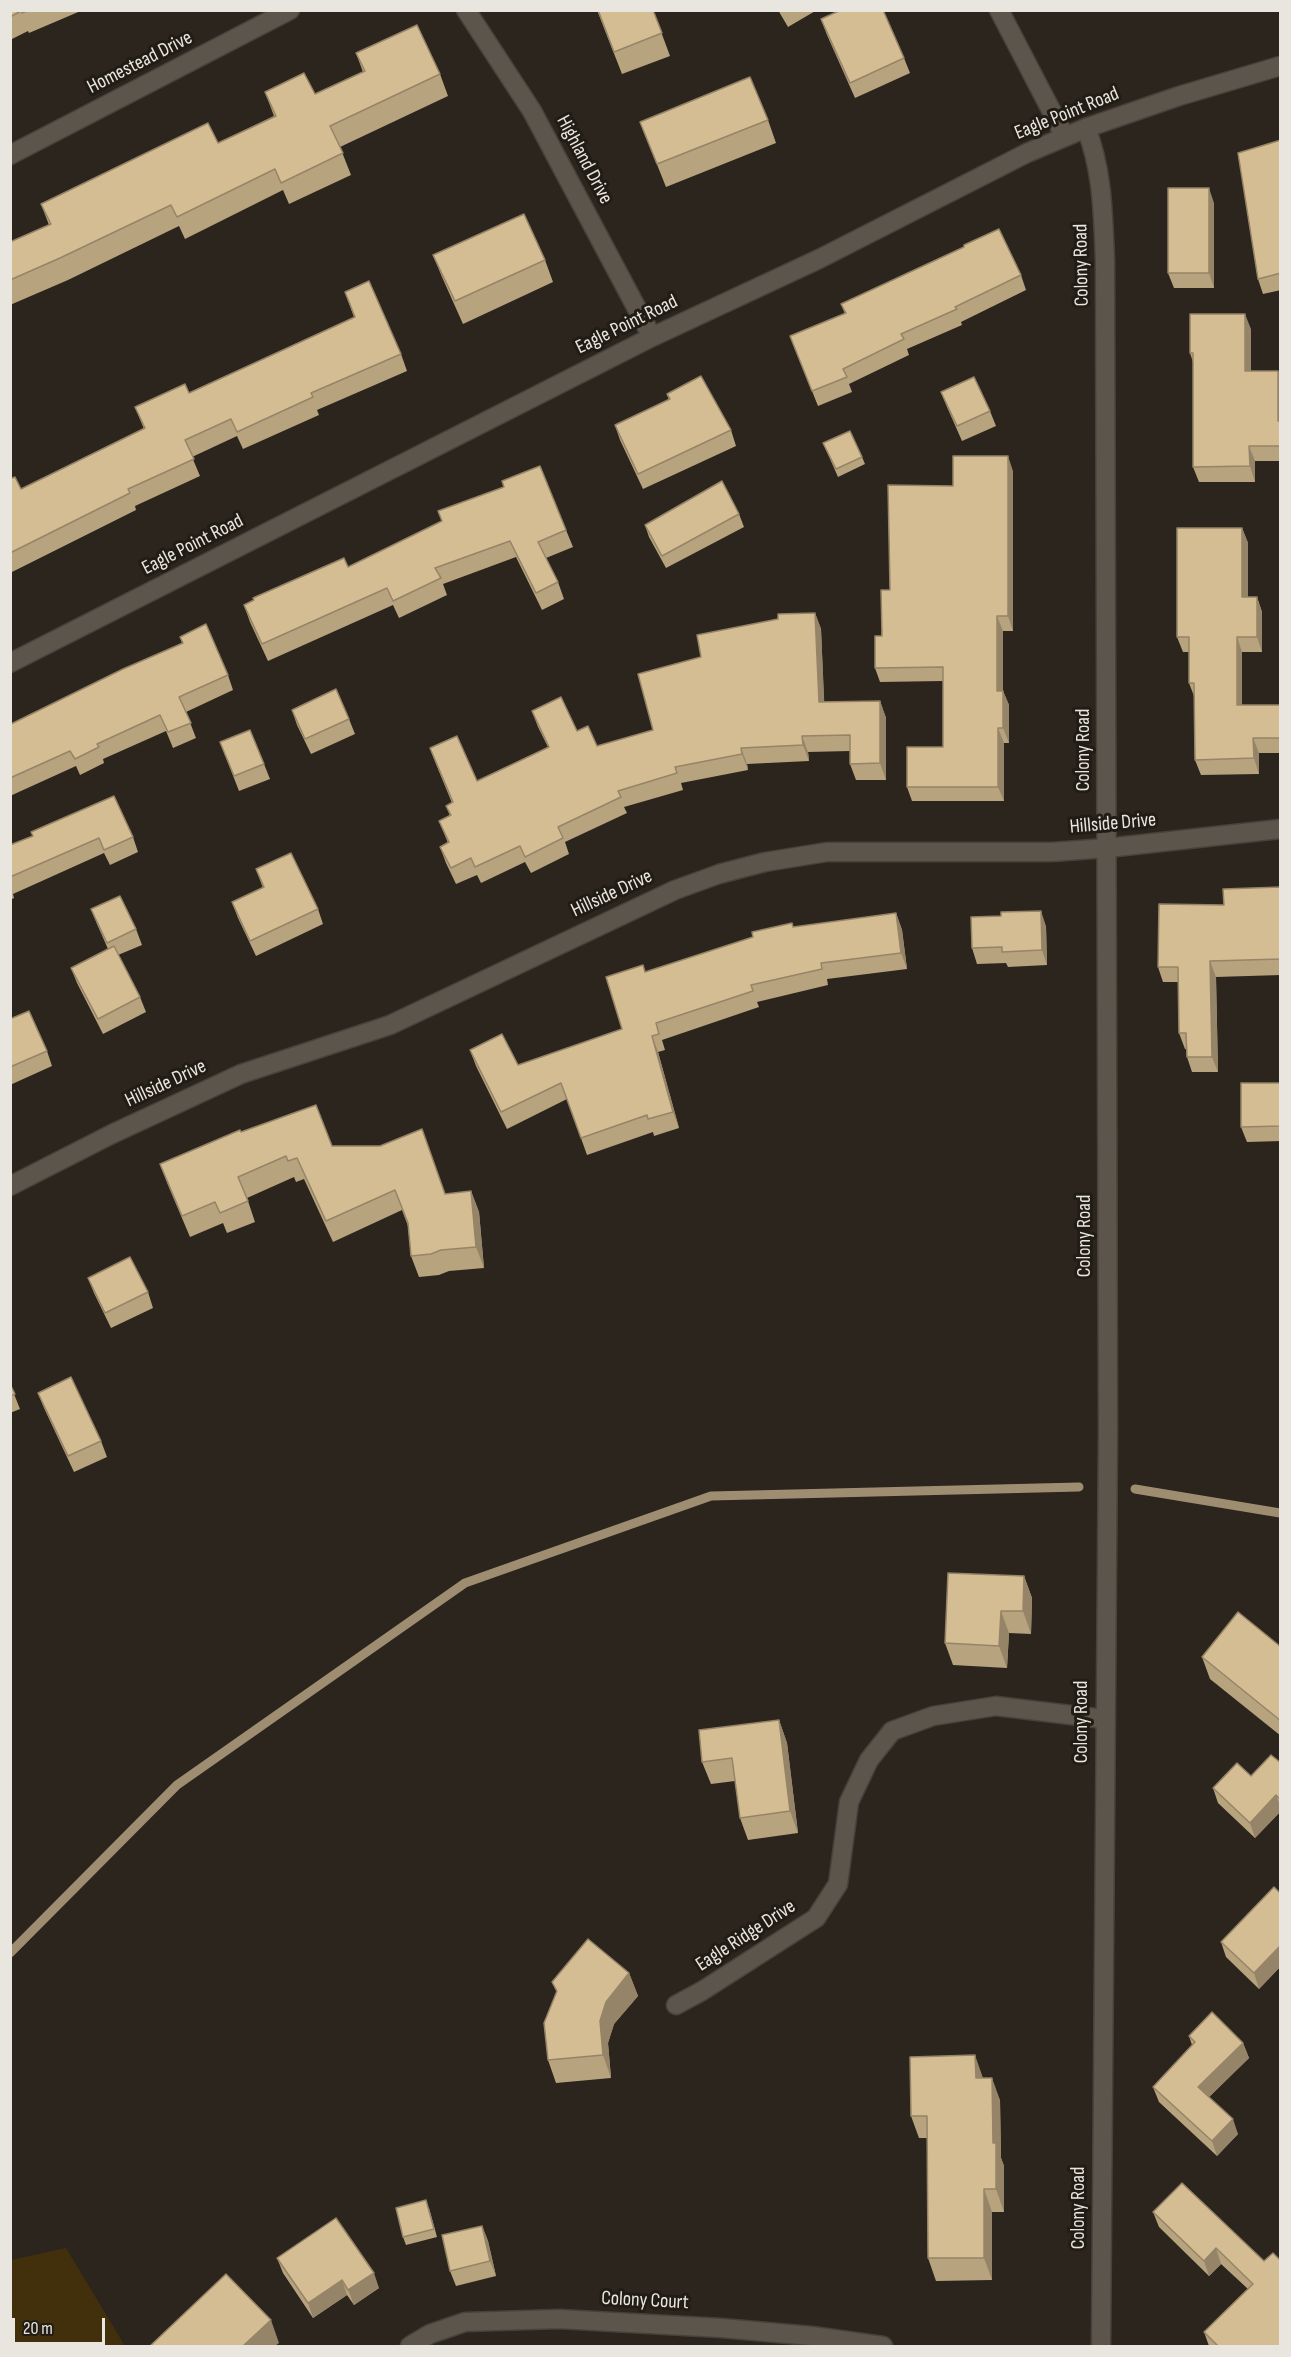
<!DOCTYPE html>
<style>
body{margin:0}
#map{position:relative;width:1291px;height:2357px;overflow:hidden;background:#2b251d;font-family:"Sofia Sans Condensed",sans-serif}
canvas{display:block}
.frame{position:absolute;inset:0;border:12px solid #e9e6e0;pointer-events:none}
.scale{position:absolute;left:12px;top:2318px;width:93px;height:27px;box-sizing:border-box;border:3px solid #e9e6e0;border-top:0;padding-left:8px;font-size:18px;line-height:21px;white-space:nowrap;color:#e9e6e0;-webkit-text-stroke:4px #211c14;paint-order:stroke}
</style>
<div id="map">
<canvas width="1291" height="2357"></canvas>
<div class="frame"></div>
<div class="scale">20 m</div>
</div>
<script>
const ctx = document.querySelector('canvas').getContext('2d');
ctx.lineJoin = 'round';
function fillPath(path, color) { ctx.fillStyle = color; ctx.fill(path, 'evenodd'); }
function trace(path, color, width, dash) { ctx.strokeStyle = color; ctx.lineWidth = width; ctx.lineCap = dash ? 'butt' : 'round'; ctx.setLineDash(dash || []); ctx.stroke(path); }
function drawText(font, color, halo, rows, align = 'center') {
  ctx.font = font + ' "Sofia Sans Condensed",sans-serif'; ctx.lineWidth = 6; ctx.setLineDash([]); ctx.textBaseline = 'middle'; ctx.strokeStyle = halo; ctx.fillStyle = color; for (const [text, x, y, turn = 0] of rows) {
    ctx.save(); ctx.translate(x, y); ctx.rotate((+turn || 0) * Math.PI / 180); ctx.textAlign = isNaN(turn) ? turn : align; if (halo) ctx.strokeText(text, 0, 0); ctx.fillText(text, 0, 0); ctx.restore();
  }
}
fillPath(new Path2D(`
 M66,2248L125,2346H11V2260Z`), '#422f0b');
trace(new Path2D(`
 M1135,1489L1280,1513
 M10,1953L177,1785L465,1583L711,1496L1079,1487`), '#9e8d70', 9);
const street = new Path2D(`
 M466,10L532,111L652,337
 M999,10L1065,137
 M10,155L290,10
 M10,663L652,337L819,259L1027,153L1086,128
 M10,1186L112,1134L241,1074L390,1025L675,890L719,874L765,862L827,852H1052L1107,848L1280,829
 M676,2005L702,1991L816,1918L838,1884L849,1802L869,1760L892,1731L933,1716L996,1706L1104,1719
 M410,2346L430,2334L465,2322L559,2319L721,2328L812,2336L883,2346`);
const secondary = new Path2D(`
 M1101,2346L1108,1431L1105,261C1103,216 1103,171 1086,128L1179,96L1280,66`);
trace(street, '#46423b', 21);
trace(secondary, '#46423b', 21);
trace(street, '#5b554c', 18);
trace(secondary, '#5b554c', 18);
fillPath(new Path2D(`
 M10,10H83L29,33L28,31L10,40Z
 M597,10H653L670,56L622,74Z
 M778,10H817L788,27Z
 M821,19L904,58L910,73L855,98L827,35Z
 M356,53L440,74L448,96L340,147L351,175L289,204L283,190L185,239L179,226L68,280L10,305V242L49,225L41,204L218,143L274,116L265,92L315,94L363,72Z
 M768,120L776,143L666,187L640,122Z
 M1281,140V290L1263,294L1258,279Z
 M1214,203V288H1174L1168,273Z
 M433,255L545,260L553,282L463,324L442,277Z
 M1021,275L1026,290L961,322L962,325L907,349L909,355L849,384L852,392L818,406L790,336L845,314L841,304Z
 M345,292L401,354L407,371L317,410L319,415L243,449L237,436L192,457L200,476L135,506L136,510L10,573V479L21,489L144,429L135,407L189,393L354,317Z
 M1251,329V371H1278L1281,379V461H1255V482H1199L1193,467V362L1190,353Z
 M941,392L990,411L996,426L962,441L947,407Z
 M667,394L731,430L736,446L643,489L620,440L615,425L669,400Z
 M823,443L862,457L865,464L838,477Z
 M1013,471V631H1003V691L1009,705V743H1004V801H912L907,787L943,747V681L880,682L875,668L890,590L953,486Z
 M739,514L744,527L666,568L649,537L645,525Z
 M442,521L566,530L573,547L546,558L558,582L564,599L542,610L516,557L443,584L447,595L399,618L393,605L268,661L250,622L244,605L348,567Z
 M1242,528L1248,543V597H1257L1262,612V652H1242V705H1281V753H1259V774L1201,775L1195,760L1194,696L1189,683V652H1183L1177,637Z
 M815,613L821,629L824,702L880,701L886,718V780H856L850,764V751L808,752L809,761L747,764L748,770L681,783L683,790L624,807L627,813L565,842L569,854L531,873L525,862L481,883L477,875L456,884L446,863L440,847L448,843L439,821L450,816L446,806L452,803L436,764L430,748L477,781L548,747L538,727L532,711L577,731L597,746L653,730L701,657Z
 M180,637L228,675L233,690L186,712L196,738L173,748L166,731L103,759L104,763L80,775L76,766L10,796V723L11,724L182,643Z
 M292,710L349,719L355,734L311,754L297,725Z
 M220,742L264,764L270,779L239,791Z
 M33,836L133,837L138,852L110,865L104,853L13,894L14,898L10,900V845Z
 M256,869L318,909L323,924L256,956L238,918L232,902L263,888Z
 M1281,887V975L1216,977L1218,1072H1192L1187,1057L1186,1049H1185L1179,1033L1178,982H1163L1158,967L1224,905Z
 M91,909L136,929L142,945L118,955L140,997L146,1012L103,1034L77,983L71,968L108,949L97,924Z
 M896,913L902,930L907,969L827,979L828,985L757,1002L759,1007L662,1040L665,1050L658,1052L679,1128L654,1136L653,1132L587,1155L567,1099L507,1129L476,1066L470,1050L518,1065L622,1029L646,972L753,937L792,923L793,927Z
 M1001,916L1046,926L1047,965L1008,967L1006,963L977,964L972,948Z
 M10,1019L47,1051L52,1066L10,1085Z
 M1281,1083V1141L1247,1142L1241,1127Z
 M241,1132L332,1146L445,1194L471,1191L479,1212L484,1268L449,1271L439,1275L419,1277L411,1256L408,1226L402,1210L333,1242L304,1179L296,1182L294,1177L247,1198L255,1222L227,1233L223,1223L190,1237L168,1185L160,1164Z
 M88,1278L148,1292L153,1308L111,1328L94,1293Z
 M10,1384L20,1409L10,1413Z
 M38,1393L101,1441L107,1457L74,1472L44,1408Z
 M1024,1576L1032,1598L1031,1634L1009,1633L1007,1668L953,1665L945,1643Z
 M1281,1647V1736L1210,1679L1202,1657Z
 M779,1720L787,1743L798,1833L748,1840L740,1818L735,1781L711,1784L702,1762Z
 M1281,1763V1811L1255,1838L1218,1803L1213,1788L1251,1776Z
 M1281,1894V1966L1259,1989L1226,1957L1221,1942Z
 M629,1973L638,1996L614,2024L608,2043L611,2078L556,2083L548,2060L557,1993L552,1982Z
 M1189,2036L1243,2043L1249,2058L1209,2097L1238,2134L1217,2156L1159,2102L1153,2087L1192,2045Z
 M983,2078L1000,2100L1001,2158L1004,2166V2212H992V2280L936,2281L928,2258L927,2138H919L911,2116Z
 M429,2208L437,2237L406,2245L403,2237Z
 M1153,2212L1264,2261L1281,2346H1209L1204,2332L1248,2289L1221,2264L1209,2276L1159,2227Z
 M482,2226L488,2241L496,2276L456,2286L450,2271Z
 M277,2258L379,2288L354,2305L347,2295L313,2318L283,2273Z`), '#b7a37e');
fillPath(new Path2D(`
 M1209,188L1214,203V288L1209,273Z
 M1245,314L1251,329V386L1245,371Z
 M1278,371L1281,379V429L1278,421Z
 M1249,446L1255,461V482L1250,466Z
 M1008,456L1013,471V631L1008,616Z
 M1242,528L1248,543V612L1242,597Z
 M1257,597L1262,612V652L1257,637Z
 M815,613L821,629L825,718L819,702Z
 M997,616L1003,631V705L997,691Z
 M1237,637L1242,652V720L1237,705Z
 M1003,691L1009,705V743L1003,728Z
 M880,701L886,718V780L880,763Z
 M998,728L1004,743V801L998,787Z
 M802,736L808,752L809,761L803,745Z
 M1253,738L1259,753V774L1254,758Z
 M741,748L747,764L748,770L742,754Z
 M1041,911L1046,926L1047,965L1042,950Z
 M896,913L902,930L907,969L901,953Z
 M1210,961L1216,977L1218,1072L1212,1057Z
 M652,1036L658,1052L679,1128L673,1112Z
 M471,1191L479,1212L484,1268L476,1247Z
 M1024,1576L1032,1598L1031,1634L1023,1611Z
 M1001,1611L1009,1633L1007,1668L999,1646Z
 M779,1720L787,1743L798,1833L790,1811Z
 M1276,1795L1281,1808V1811L1255,1838L1250,1823Z
 M1281,1945V1966L1259,1989L1254,1973Z
 M629,1973L638,1996L614,2024L608,2043L611,2078L603,2055L600,2021L606,2002Z
 M1243,2043L1249,2058L1204,2102L1198,2087Z
 M975,2055L983,2078L984,2100L976,2078Z
 M992,2078L1000,2100L1001,2158L1004,2166V2212L996,2189L993,2143Z
 M1233,2119L1238,2134L1217,2156L1212,2141Z
 M984,2189L992,2212V2280L984,2258Z
 M482,2226L488,2241L496,2276L490,2261Z
 M1216,2248L1221,2264L1209,2276L1204,2261Z
 M374,2273L379,2288L354,2305L348,2290Z
 M342,2280L347,2295L313,2318L308,2303Z
 M271,2320L279,2343L275,2346H243Z`), '#958467');
const building = new Path2D(`
 M10,10H29L22,13L21,11L10,17Z
 M598,10H653L662,33L614,52Z
 M841,10H883L904,58L850,83L821,19Z
 M417,25L440,74L330,126L343,153L281,183L275,169L177,217L171,205L60,258L10,280V242L51,224L41,204L208,123L218,143L276,116L265,92L304,73L315,94L365,71L356,53Z
 M750,77L768,120L657,164L640,122Z
 M1281,140V273L1258,279L1238,153Z
 M1168,188H1209V273H1168Z
 M524,214L545,260L455,301L433,255Z
 M999,229L1021,275L955,307L957,309L901,334L904,339L843,369L847,377L812,391L790,336L846,313L841,304L964,247V245Z
 M369,281L401,354L311,393L313,397L237,432L231,419L185,440L194,459L128,489L130,493L10,553V479L15,477L21,489L145,428L135,407L185,384L189,393L355,317L345,292Z
 M1190,314H1245V371H1278V421H1281V446H1249L1250,466L1193,467V353H1190Z
 M701,376L731,430L638,474L615,425L670,399L667,394Z
 M974,377L990,411L957,426L941,392Z
 M850,431L862,457L836,469L823,443Z
 M953,456H1008V616H997V691H1003V728H998V787H907V747H943V667L875,668V636H882L881,590H890L888,485L953,486Z
 M540,466L566,530L538,542L558,582L536,593L510,541L435,568L441,578L393,601L387,588L262,644L244,605L254,600L253,598L344,558L348,567L442,521L438,511L504,487L502,481Z
 M722,481L739,514L662,556L645,525Z
 M1177,528H1242V597H1257V637H1237V705H1281V738H1253L1254,758L1195,760L1194,683H1189V637H1177Z
 M815,613L819,702L880,701V763L850,764V735L802,736L803,745L741,748L742,754L675,767L677,773L618,791L621,797L558,827L563,838L525,857L520,846L475,867L471,858L451,868L440,847L449,842L439,821L451,815L446,806L453,802L430,748L457,736L477,781L549,747L532,711L561,697L577,731L588,726L597,746L653,730L638,674L701,657L697,635L778,619V614Z
 M206,624L228,675L179,697L191,723L168,732L160,715L97,744L99,747L75,759L70,751L10,778V723L11,724L123,669L183,643L180,637Z
 M336,689L349,719L305,739L292,710Z
 M250,730L264,764L234,776L220,742Z
 M114,796L133,837L104,850L99,838L10,877V845L33,836L31,832Z
 M291,853L318,909L250,941L232,902L264,887L256,869Z
 M1281,887V959L1210,961L1212,1057H1187L1186,1033H1179L1178,967H1158L1159,904L1224,905L1223,889Z
 M120,896L136,929L107,943L91,909Z
 M1041,911L1042,950L1002,952V947L972,948L971,917L1001,916V912Z
 M896,913L901,953L821,963L822,969L751,985L753,991L656,1023L659,1034L652,1036L673,1112L648,1119L647,1115L581,1138L561,1083L501,1112L470,1050L502,1034L518,1065L622,1029L606,977L643,965L645,972L753,937L752,932L792,923L793,927Z
 M114,946L140,997L98,1019L71,968Z
 M29,1011L47,1051L10,1067V1019Z
 M1241,1083H1281V1126L1241,1127Z
 M316,1105L332,1146H380L422,1129L445,1194L471,1191L476,1247L441,1250L431,1254L411,1256L408,1223L395,1190L326,1221L297,1158L288,1161L286,1156L238,1177L248,1201L220,1213L215,1202L182,1216L160,1164L240,1130L241,1132Z
 M130,1257L148,1292L105,1313L88,1278Z
 M71,1377L101,1441L68,1456L38,1393Z
 M10,1384L15,1394L10,1396Z
 M948,1573L1024,1576L1023,1611H1001L999,1646L945,1643Z
 M1238,1612L1281,1647V1721L1202,1657Z
 M779,1720L790,1811L740,1818L732,1758L702,1762L699,1730Z
 M1271,1755L1281,1763V1800L1276,1795L1250,1823L1213,1788L1237,1763L1251,1776Z
 M1274,1887L1281,1894V1945L1254,1973L1221,1942Z
 M588,1939L629,1973L606,2002L600,2021L603,2055L548,2060L544,2023L557,1991L552,1982Z
 M1212,2012L1243,2043L1198,2087L1233,2119L1212,2141L1153,2087L1195,2042L1189,2036Z
 M975,2055L976,2078H992L993,2143H996V2189H984V2258H928L927,2116H911L910,2057Z
 M1182,2183L1264,2261L1273,2253L1281,2261V2346H1218L1204,2332L1253,2284L1216,2248L1204,2261L1153,2212Z
 M426,2200L434,2229L403,2237L396,2208Z
 M336,2218L374,2273L348,2290L342,2280L308,2303L277,2258Z
 M482,2226L490,2261L450,2271L442,2235Z
 M226,2274L271,2320L243,2346H150Z`);
fillPath(building, '#d5bd93');
trace(building, '#958467', 1.5);
drawText('20px', '#e9e6e0', '#211c14', [
 ["Homestead Drive",140,63,-27],
 ["Eagle Point Road",1067,114,-22],
 ["Highland Drive",584,160,62],
 ["Colony Road",1082,265,-91],
 ["Eagle Point Road",627,325,-26],
 ["Eagle Point Road",193,545,-27],
 ["Colony Road",1084,750,-90],
 ["Hillside Drive",1113,824,-5],
 ["Hillside Drive",612,894,-25],
 ["Hillside Drive",166,1084,-25],
 ["Colony Road",1085,1236,-90],
 ["Colony Road",1082,1722,-90],
 ["Eagle Ridge Drive",746,1936,-33],
 ["Colony Road",1079,2208,-90],
 ["Colony Court",645,2301,3]
]);
</script>
